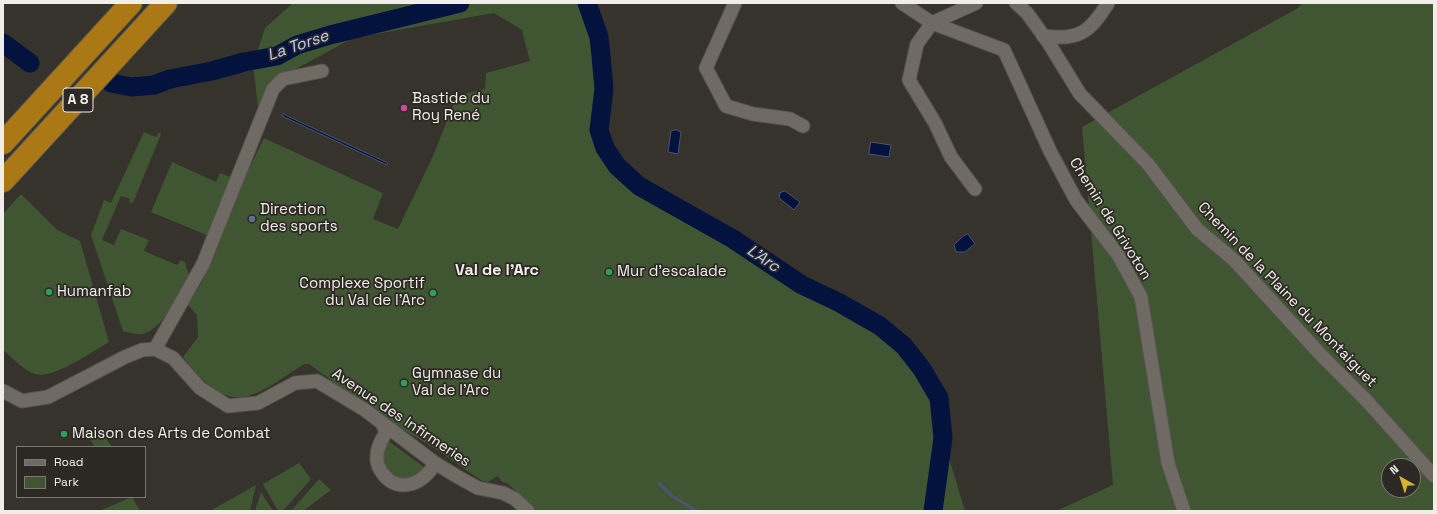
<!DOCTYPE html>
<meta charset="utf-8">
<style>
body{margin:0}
#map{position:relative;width:1437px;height:514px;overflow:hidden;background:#36322c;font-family:"Space Grotesk",sans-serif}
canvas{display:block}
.frame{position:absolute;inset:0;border:4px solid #f1eeea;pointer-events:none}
.legend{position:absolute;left:16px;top:446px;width:130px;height:52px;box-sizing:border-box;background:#2c2823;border:1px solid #7b7773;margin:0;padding:5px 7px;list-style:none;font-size:12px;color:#f1eeea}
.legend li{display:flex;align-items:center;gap:8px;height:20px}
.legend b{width:20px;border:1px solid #7b7773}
.north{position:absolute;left:1381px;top:458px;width:40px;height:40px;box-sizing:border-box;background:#2c2823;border:1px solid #7b7773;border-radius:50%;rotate:321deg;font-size:11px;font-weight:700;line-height:16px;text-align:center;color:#f1eeea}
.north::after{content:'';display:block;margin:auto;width:14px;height:18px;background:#d8b434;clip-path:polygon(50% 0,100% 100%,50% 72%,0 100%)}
</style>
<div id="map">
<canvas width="1437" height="514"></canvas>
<div class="frame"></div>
<ul class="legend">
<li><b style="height:5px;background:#6f6a64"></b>Road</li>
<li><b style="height:11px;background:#405632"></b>Park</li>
</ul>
<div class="north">N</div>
</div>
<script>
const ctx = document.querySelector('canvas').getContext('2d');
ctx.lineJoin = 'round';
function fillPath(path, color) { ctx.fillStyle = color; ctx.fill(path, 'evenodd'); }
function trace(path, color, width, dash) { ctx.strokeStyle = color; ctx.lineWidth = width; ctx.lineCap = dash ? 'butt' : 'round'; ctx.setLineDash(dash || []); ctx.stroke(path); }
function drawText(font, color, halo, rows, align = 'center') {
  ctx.font = font + ' "Space Grotesk",sans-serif'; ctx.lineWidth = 3.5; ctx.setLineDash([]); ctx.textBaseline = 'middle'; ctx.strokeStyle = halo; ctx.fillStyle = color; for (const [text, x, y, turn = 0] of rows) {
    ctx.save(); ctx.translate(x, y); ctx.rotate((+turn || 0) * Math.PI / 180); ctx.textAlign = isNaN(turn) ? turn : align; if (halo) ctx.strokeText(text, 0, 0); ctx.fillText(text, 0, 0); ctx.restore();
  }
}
fillPath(new Path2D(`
 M293,3H587L599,37L601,56L604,89L599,130L605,148L617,166L639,186L733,239L802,285L870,319L904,346L922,369L939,398L943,438L965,511H537L507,483L502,482L498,476L488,482L482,481L434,448L380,416L309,364H304C248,401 231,418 183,357L198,337L197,315L188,305L202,282L241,185L264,138L383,193L373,219L398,229L433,156L457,96L485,89L486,73L530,61L522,30L494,13L353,38L283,76L259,116L253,64L265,28Z
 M1302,3H1434V511H1056L1113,485L1082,127L1298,8ZM1389,466H1413V490H1389Z
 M144,132L156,137L159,132L161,134L133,203L129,202L130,199L121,196L102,240L114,245L121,229L149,240L144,251L177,265L181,260L185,262L190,278C182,294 161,331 142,334C136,335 128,332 123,331L91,235L104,200L111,203Z
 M172,162L216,182L220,173L233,178L209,236L151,212Z
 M21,194L57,230L80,241L109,342C93,351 53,380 35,374C23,370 13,358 3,350V214Z
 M98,427L112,447H95L87,435Z
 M387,440L427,469L414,479L399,480L382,465V449Z
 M299,463L311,479L283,511H278L263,484Z
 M319,479L331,490L303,511H291Z
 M256,485L250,511H210Z
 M261,492L273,511H255Z
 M132,497L140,511H99Z`), '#405632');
const water = new Path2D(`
 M283,114L388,163L387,165L282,116Z
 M677,130L681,132L678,154L668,152L671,131Z
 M871,142L891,145L889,157L869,154Z
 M785,191L800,202L794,210L779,198L780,193Z
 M968,234L975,244L965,252H956L954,245L962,237Z`);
fillPath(water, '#04133e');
trace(water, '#4b5572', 1);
trace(new Path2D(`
 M659,483L672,496L697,511`), '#4b5572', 3);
trace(new Path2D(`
 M587,3L599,37L601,56L604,89L599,130L605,148L617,166L639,186L733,239L802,285L838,302L880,326L904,346L922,369L939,398L943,438L933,511
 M3,43L30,63
 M111,83L132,87L154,85L170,79L212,71L244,62L277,56L297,45L330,35L460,3`), '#04133e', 19);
const minor = new Path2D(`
 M735,3L706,68L726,106L753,114L790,119L803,126
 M902,3L932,23L976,3
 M1016,3L1027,13L1048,42L1080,94L1148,164L1197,229L1234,260L1321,355L1366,400L1434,476
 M1043,36C1079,41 1090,32 1108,3
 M975,189L951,157L935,123L909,80L917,44L932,23L1004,50L1050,151L1076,200L1118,255L1141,297L1168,463L1184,511
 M155,349L203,264L273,89L283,79L322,71
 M3,391L22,401L48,397L125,357L142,350L155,349L173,358L200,388L228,406L258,403L295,383L317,381L365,410L435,463L458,477L478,488L503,493L515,499L528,511
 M382,423L386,432C381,441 376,449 377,460C377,466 380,470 383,474C399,495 425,483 435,463`);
const motorway = new Path2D(`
 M3,143L131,3
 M3,181L166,3`);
trace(minor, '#55514c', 15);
trace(motorway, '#55514c', 24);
trace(minor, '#6f6a64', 13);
trace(motorway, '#aa7815', 22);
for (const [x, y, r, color] of [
 [404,108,4,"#d1479c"],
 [252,219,4,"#5c6f8a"],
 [609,272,4,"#2e9e5b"],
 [49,292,4,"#2e9e5b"],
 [433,293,4,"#2e9e5b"],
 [404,383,4,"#2e9e5b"],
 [64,434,4,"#2e9e5b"]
]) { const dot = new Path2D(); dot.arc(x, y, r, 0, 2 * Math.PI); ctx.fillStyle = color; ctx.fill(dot); trace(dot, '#2c2823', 1.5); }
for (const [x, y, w] of [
 [78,100,30]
]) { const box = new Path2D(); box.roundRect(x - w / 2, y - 12, w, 24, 3); ctx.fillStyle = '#2c2823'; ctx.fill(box); trace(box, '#f1eeea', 1); }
drawText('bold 14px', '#f1eeea', null, [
 ["A 8",78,100]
]);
drawText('15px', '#f1eeea', '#2c2823', [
 ["Bastide du",412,99],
 ["Roy René",412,116],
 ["Direction",260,210],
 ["des sports",260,227],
 ["Mur d'escalade",617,272],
 ["Complexe Sportif",425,284,"right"],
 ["du Val de l'Arc",425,301,"right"],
 ["Humanfab",57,292],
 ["Gymnase du",412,374],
 ["Val de l'Arc",412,391],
 ["Maison des Arts de Combat",72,434]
], 'left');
drawText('15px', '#f1eeea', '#2c2823', [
 ["Chemin de Grivoton",1110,219,58],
 ["Chemin de la Plaine du Montaiguet",1287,295,46],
 ["Avenue des Infirmeries",401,418,34]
]);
drawText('italic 16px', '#b8cffd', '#2c2823', [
 ["La Torse",298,46,-19],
 ["L'Arc",763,259,34]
]);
drawText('bold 16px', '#f1eeea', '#2c2823', [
 ["Val de l'Arc",497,271]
]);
</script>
